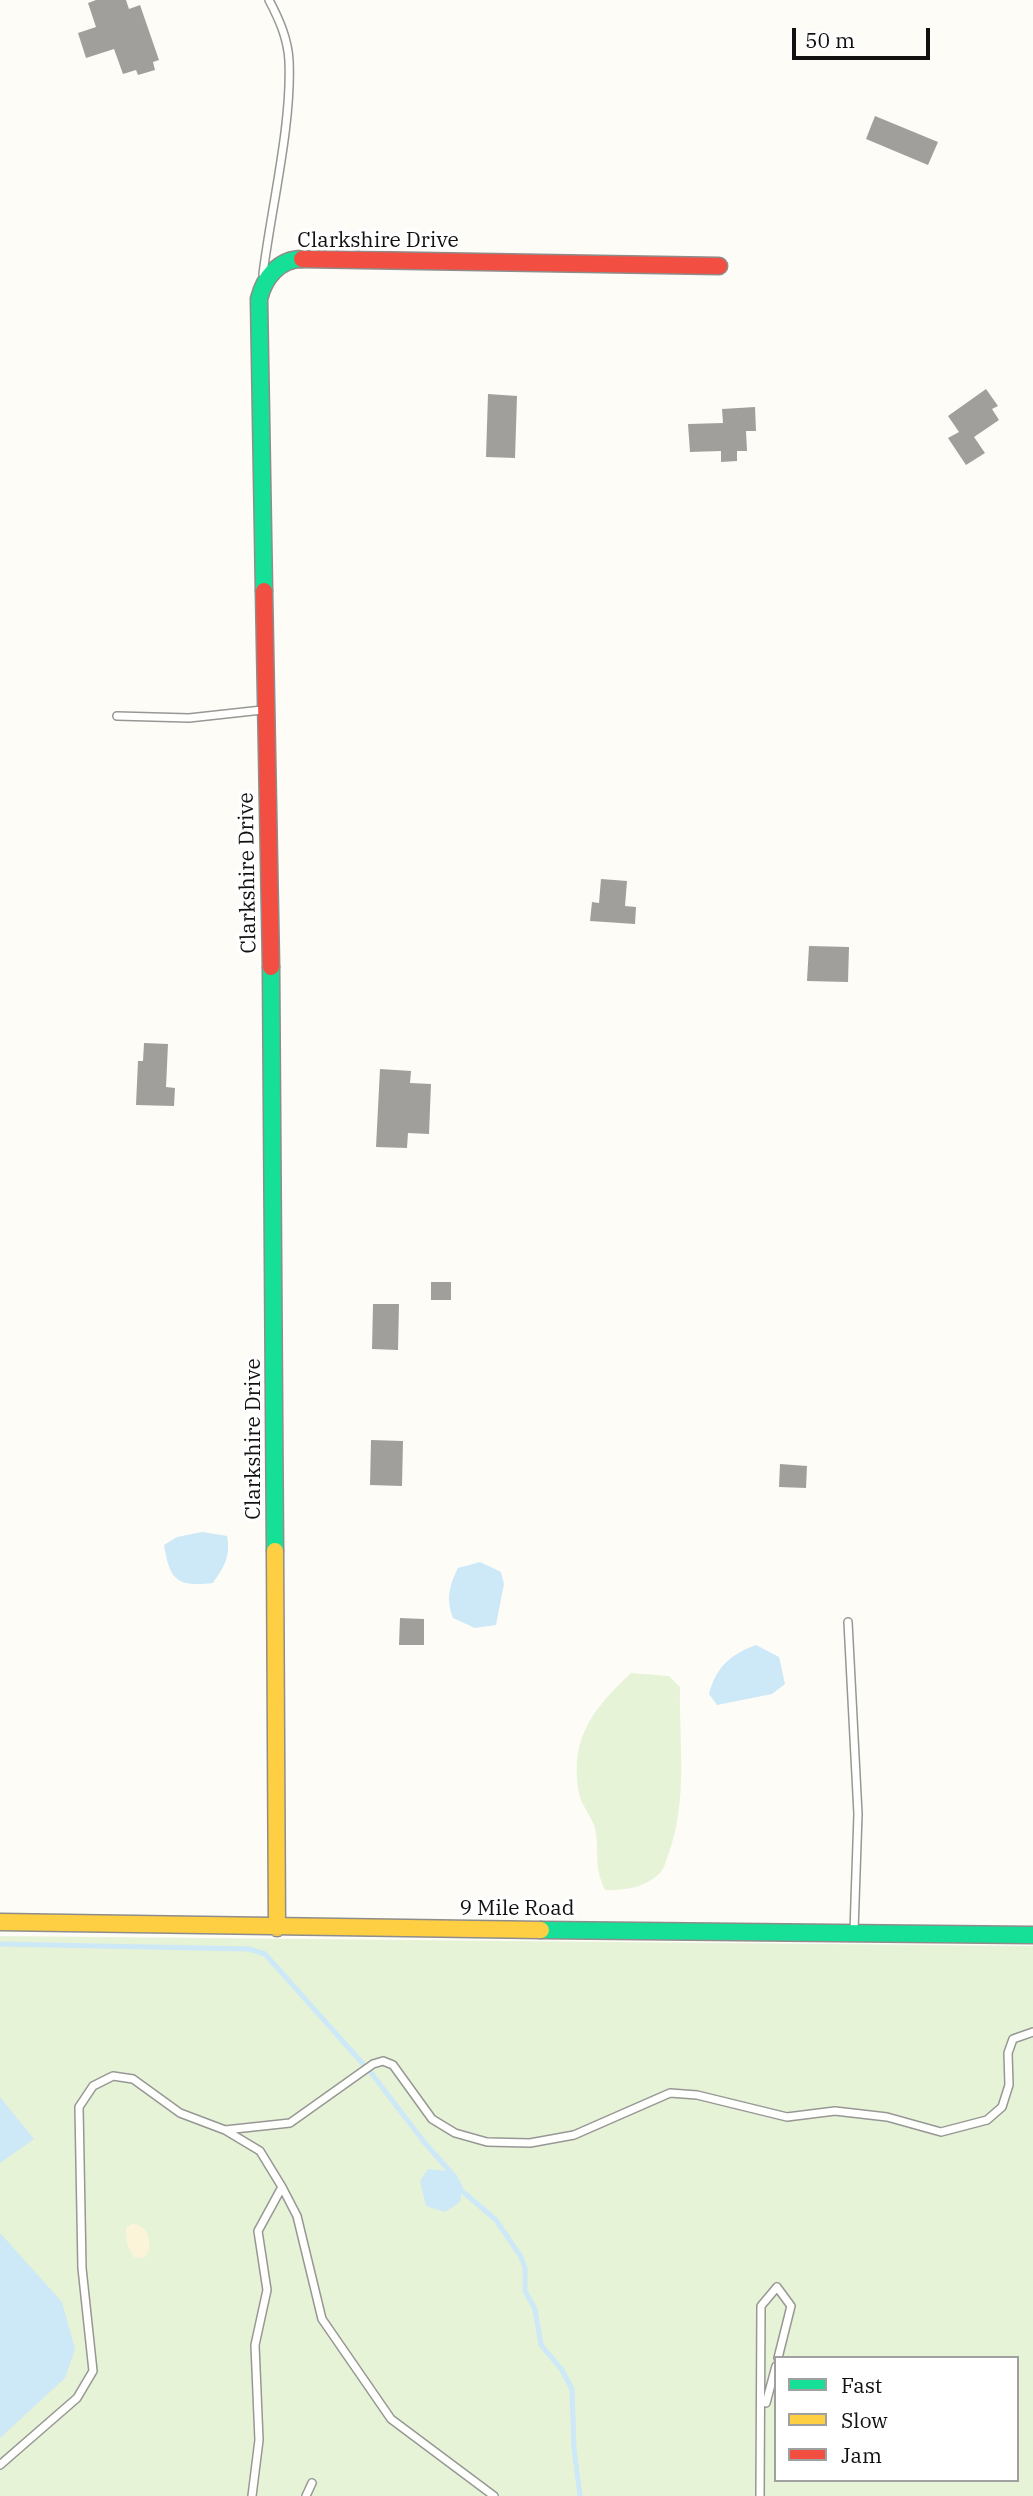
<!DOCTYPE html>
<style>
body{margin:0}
#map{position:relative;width:1033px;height:2496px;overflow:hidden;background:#fdfcf7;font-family:"IBM Plex Serif",serif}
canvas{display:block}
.legend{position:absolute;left:774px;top:2356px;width:245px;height:126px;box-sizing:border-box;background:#fff;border:2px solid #a0a0a0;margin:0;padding:9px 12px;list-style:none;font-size:21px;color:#111}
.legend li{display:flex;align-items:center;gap:14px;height:35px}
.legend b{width:35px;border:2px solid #a0a0a0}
.scale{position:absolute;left:792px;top:28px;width:138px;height:32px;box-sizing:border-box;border:4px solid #111;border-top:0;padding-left:9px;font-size:21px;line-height:24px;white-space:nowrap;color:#111;-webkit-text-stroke:5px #fff;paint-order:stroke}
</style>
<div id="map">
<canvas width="1033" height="2496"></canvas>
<ul class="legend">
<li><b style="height:9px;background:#16e098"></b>Fast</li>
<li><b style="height:9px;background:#ffcf43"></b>Slow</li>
<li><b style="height:9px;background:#f24e42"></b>Jam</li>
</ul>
<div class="scale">50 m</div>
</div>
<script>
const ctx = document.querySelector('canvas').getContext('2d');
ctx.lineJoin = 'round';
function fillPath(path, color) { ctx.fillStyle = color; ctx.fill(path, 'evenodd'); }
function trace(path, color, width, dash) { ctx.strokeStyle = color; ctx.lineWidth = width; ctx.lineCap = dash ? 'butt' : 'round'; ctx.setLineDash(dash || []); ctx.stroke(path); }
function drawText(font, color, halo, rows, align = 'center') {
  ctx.font = font + ' "IBM Plex Serif",serif'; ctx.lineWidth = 7; ctx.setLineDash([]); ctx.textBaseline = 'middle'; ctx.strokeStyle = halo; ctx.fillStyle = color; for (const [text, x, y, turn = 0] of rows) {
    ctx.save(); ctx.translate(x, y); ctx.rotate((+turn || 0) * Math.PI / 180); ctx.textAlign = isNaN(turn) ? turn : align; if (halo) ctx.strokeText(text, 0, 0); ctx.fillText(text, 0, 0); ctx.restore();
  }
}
fillPath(new Path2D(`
 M631,1673L669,1676L680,1687C679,1745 688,1798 669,1853C666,1859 665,1868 660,1873C644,1888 627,1890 605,1890C594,1866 599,1857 596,1833C594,1819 582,1807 579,1794C569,1738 593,1709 631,1673Z
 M0,1936L1033,1946V2496H0ZM776,2358H1017V2480H776Z`), '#e7f3d7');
fillPath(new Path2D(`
 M132,2224C147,2225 150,2237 149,2251L144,2258L134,2257L127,2244L126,2228Z`), '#fcf4d9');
fillPath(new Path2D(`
 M202,1532L227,1536C231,1556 224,1567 213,1583C177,1587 170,1581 164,1545L177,1537Z
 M480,1562L501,1572L504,1584L496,1625L475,1628L453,1618C446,1599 449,1586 458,1568Z
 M756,1645L779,1657L785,1684L772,1694L717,1705L709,1694C716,1667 731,1654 756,1645Z
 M0,2097L34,2139L0,2163Z
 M428,2169L448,2171L462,2191L460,2202L445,2212L426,2206L420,2181Z
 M0,2233L62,2302L75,2349L65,2378L0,2438Z`), '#cde8f7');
trace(new Path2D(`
 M0,1944L249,1949L265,1954L372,2074L424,2142L455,2177L462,2191L496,2220L521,2257L525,2268V2291L535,2309L541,2345L562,2370L572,2389L574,2449L580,2496`), '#cde8f7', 5);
fillPath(new Path2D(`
 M96,0H126L129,9L140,5L159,60L153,62L155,70L138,75L136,70L123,74L114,49L86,58L78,33L96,27L88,3Z
 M875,116L938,142L928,165L866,139Z
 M986,389L998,406L992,409L999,420L974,437L985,453L966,465L948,438L959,432L948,416Z
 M488,394L517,396L515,458L486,457Z
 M755,407L756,431H746L747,451H737V461L721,462V451L690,452L688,424L723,423L722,409Z
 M601,879L627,881L625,906L636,907L635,924L590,921L592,902L599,903Z
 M809,946L849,947L848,982L807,981Z
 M144,1043L168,1044L166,1087L175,1088L174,1106L136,1105L138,1061H143Z
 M380,1069L411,1071L410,1083L431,1084L429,1134L408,1133L407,1148L376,1147Z
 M431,1282H451V1300H431Z
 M373,1304H399L398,1350L372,1349Z
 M371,1440L403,1441L402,1486L370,1485Z
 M780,1464L807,1466L806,1488L779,1487Z
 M400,1618L424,1619V1645H399Z`), '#a19f9c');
const lane = new Path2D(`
 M263,274C271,209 292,124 289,61C288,39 279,19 269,0
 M117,716L189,718L262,710
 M848,1622L858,1814L854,1931
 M225,2130L290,2123L373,2064L383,2061L393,2065L432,2119L455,2133L487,2142L530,2143L574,2135L670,2093L697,2095L787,2117L835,2111L887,2117L941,2132L987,2120L1002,2107L1009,2085L1008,2053L1013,2039L1033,2032
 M282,2187L297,2216L322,2319L391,2419L494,2496
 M766,2403L776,2366
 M0,2465L77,2398L93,2371L82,2268L79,2107L93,2086L113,2076L133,2079L180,2113L225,2130L260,2151L282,2187L258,2231L267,2290L255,2345L259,2440L252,2496
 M306,2496L312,2483
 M760,2496L761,2306L777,2287L791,2306L778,2358`);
const fast = new Path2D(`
 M264,591L259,299C264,278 279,259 302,259
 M271,967L275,1551
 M541,1930L1033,1935`);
const slow = new Path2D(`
 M275,1551L277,1928
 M0,1922L541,1930`);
const jam = new Path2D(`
 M302,259L719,266
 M264,591L271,967`);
trace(lane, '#979795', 10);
trace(fast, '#8e8d8b', 19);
trace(slow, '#8e8d8b', 19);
trace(jam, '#8e8d8b', 19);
trace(lane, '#fffffe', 7);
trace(fast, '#16e098', 16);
trace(slow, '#ffcf43', 16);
trace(jam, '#f24e42', 16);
drawText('21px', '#111', '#fff', [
 ["Clarkshire Drive",378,241],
 ["Clarkshire Drive",248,873,-91],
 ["Clarkshire Drive",254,1439,-90],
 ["9 Mile Road",517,1909]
]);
</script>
